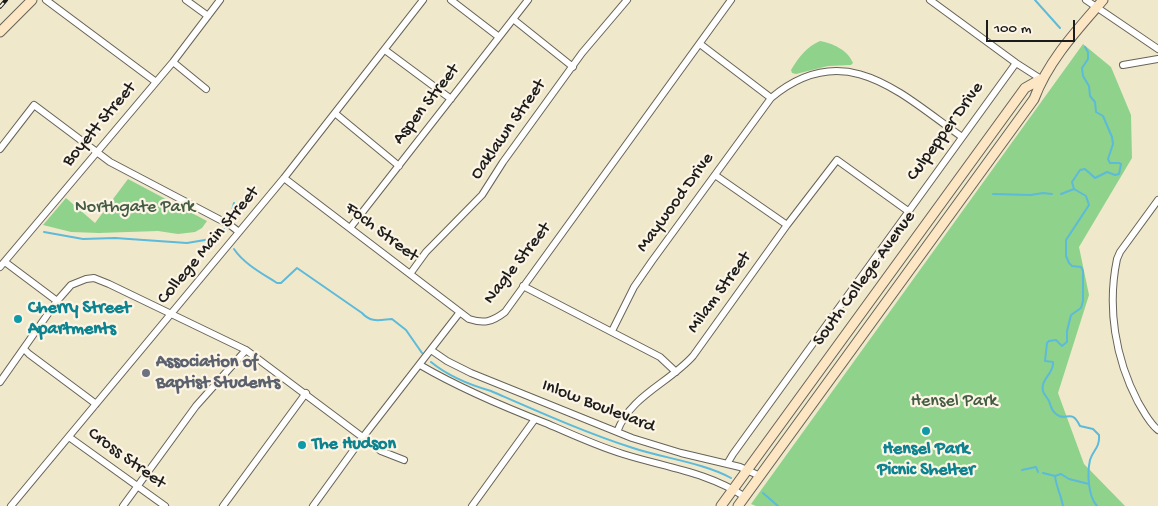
<!DOCTYPE html>
<style>
body{margin:0}
#map{position:relative;width:1158px;height:506px;overflow:hidden;background:#f0e8cb;font-family:"Gochi Hand",sans-serif}
canvas{display:block}
.scale{position:absolute;left:986px;top:20px;width:89px;height:22px;box-sizing:border-box;border:2px solid #1c1c1c;border-top:0;padding-left:6px;font-size:15px;line-height:18px;white-space:nowrap;color:#1c1c1c;-webkit-text-stroke:4px #fcf5e5;paint-order:stroke}
</style>
<div id="map">
<canvas width="1158" height="506"></canvas>
<div class="scale">100 m</div>
</div>
<script>
const ctx = document.querySelector('canvas').getContext('2d');
ctx.lineJoin = 'round';
function fillPath(path, color) { ctx.fillStyle = color; ctx.fill(path, 'evenodd'); }
function trace(path, color, width, dash) { ctx.strokeStyle = color; ctx.lineWidth = width; ctx.lineCap = dash ? 'butt' : 'round'; ctx.setLineDash(dash || []); ctx.stroke(path); }
function drawText(font, color, halo, rows, align = 'center') {
  ctx.font = font + ' "Gochi Hand",sans-serif'; ctx.lineWidth = 4.5; ctx.setLineDash([]); ctx.textBaseline = 'middle'; ctx.strokeStyle = halo; ctx.fillStyle = color; for (const [text, x, y, turn = 0] of rows) {
    ctx.save(); ctx.translate(x, y); ctx.rotate((+turn || 0) * Math.PI / 180); ctx.textAlign = isNaN(turn) ? turn : align; if (halo) ctx.strokeText(text, 0, 0); ctx.fillText(text, 0, 0); ctx.restore();
  }
}
fillPath(new Path2D(`
 M820,41C832,43 848,50 853,63L851,65L828,66L796,74L792,73L791,70C799,57 806,47 820,41Z
 M1083,44L1111,67L1131,115L1132,158L1079,247L1089,295L1058,393L1084,464L1125,506H756L751,504Z
 M128,179L207,221L202,228L195,232L178,234L158,231L99,233L71,232L43,225L66,198L95,223Z`), '#8fd28b');
trace(new Path2D(`
 M1035,0L1060,28
 M1085,47L1088,52V59L1082,68L1083,76L1089,86L1090,96L1095,102L1096,112L1103,116L1112,137L1113,144L1108,159L1110,163H1119L1121,164L1119,174L1115,175L1107,172L1095,178L1085,169L1080,170L1072,182L1074,189L1086,196L1089,205L1066,240V256L1069,263L1072,266L1081,267L1083,271V301L1081,308L1071,315L1067,331V342L1062,346L1056,340L1049,341L1047,343L1045,361L1053,362C1054,374 1040,379 1043,391C1044,395 1047,397 1049,401C1051,406 1051,410 1056,414C1066,423 1071,407 1080,426L1093,429L1099,435C1100,448 1093,450 1090,460C1087,473 1088,496 1097,506
 M993,194L1031,195L1043,193L1052,194
 M1061,194L1074,189
 M230,219L234,203
 M44,232L83,239L115,238L187,243L211,239L219,240L224,229
 M234,249C244,264 263,274 277,283H281L297,268L362,313C371,323 379,320 392,319L406,330L422,353
 M431,362C448,376 470,385 491,391C537,411 586,433 633,448C663,458 704,463 731,478
 M1022,470L1036,467L1038,472
 M1043,473L1055,476
 M763,493L778,506
 M1063,506C1061,495 1056,486 1055,476L1061,474L1069,479L1089,484`), '#5cbada', 2);
const street = new Path2D(`
 M46,0L156,82
 M186,0L208,16
 M451,0L499,37
 M930,0L1016,63L1041,79
 M1086,0L1158,49
 M513,19L573,67
 M700,44L771,98
 M385,50L451,99
 M173,62L206,89
 M1123,65L1158,59
 M336,114L399,166
 M0,149L34,105L110,162L230,225L239,232
 M715,175L787,225
 M284,178L469,319C484,324 492,322 505,312L731,0
 M1158,200L1120,252L1117,259C1107,307 1115,358 1138,402C1144,412 1149,423 1158,430
 M350,228L528,0
 M5,262L57,301
 M0,267L173,62L220,0
 M410,274L426,252L482,195L503,162L582,53L627,0
 M523,286L660,357L676,372
 M612,331L634,287L652,261L771,98C845,36 901,94 962,137
 M24,349L29,354L96,404
 M431,350L447,361L471,373L632,438L681,453L740,467L760,476
 M420,365C461,389 504,407 548,424C573,435 597,446 623,454C664,467 708,472 745,497
 M0,382L57,301L71,285L86,279L94,278L109,284L246,350L381,451L404,460
 M617,432C630,396 669,383 693,356L787,225L837,160L908,211
 M69,437L165,506
 M727,464L733,454L1016,63
 M11,506L284,178L423,0
 M123,506L196,406L246,350
 M223,506L306,393
 M313,506L363,437L460,312
 M472,506L535,419`);
const secondary = new Path2D(`
 M0,32L32,0
 M721,506L1025,88L1041,79
 M738,506L1034,99C1048,61 1077,30 1103,0`);
trace(street, '#666359', 8);
trace(secondary, '#666359', 11);
trace(street, '#fff', 6);
trace(secondary, '#fce6c4', 9);
const rail = new Path2D(`
 M0,7L6,0`);
trace(rail, '#1c1c1c', 4);
trace(rail, '#fcf5e5', 2, [5.5]);
for (const [x, y, r, color] of [
 [18,319,5,"#0f9aa8"],
 [146,373,5,"#6b7280"],
 [926,431,5,"#0f9aa8"],
 [302,445,5,"#0f9aa8"]
]) { const dot = new Path2D(); dot.arc(x, y, r, 0, 2 * Math.PI); ctx.fillStyle = color; ctx.fill(dot); trace(dot, '#fcf5e5', 2); }
drawText('18px', '#1c1c1c', '#fcf5e5', [
 ["Aspen Street",427,105,-52],
 ["Boyett Street",100,125,-50],
 ["Oaklawn Street",509,130,-55],
 ["Culpepper Drive",946,132,-54],
 ["Maywood Drive",676,203,-54],
 ["Foch Street",381,233,37],
 ["College Main Street",209,246,-50],
 ["Nagle Street",518,264,-52],
 ["South College Avenue",865,279,-54],
 ["Milam Street",720,293,-54],
 ["Inlow Boulevard",598,407,21],
 ["Cross Street",126,459,36]
]);
drawText('18px', '#445c43', '#fcf5e5', [
 ["Northgate Park",135,208],
 ["Hensel Park",954,402]
]);
drawText('bold 18px', '#0d838f', '#fcf5e5', [
 ["Cherry Street",28,309],
 ["Apartments",28,330],
 ["The Hudson",312,445],
 ["Hensel Park",926,450,"center"],
 ["Picnic Shelter",926,471,"center"]
], 'left');
drawText('bold 18px', '#5b616d', '#fcf5e5', [
 ["Association of",156,363],
 ["Baptist Students",156,384]
], 'left');
</script>
